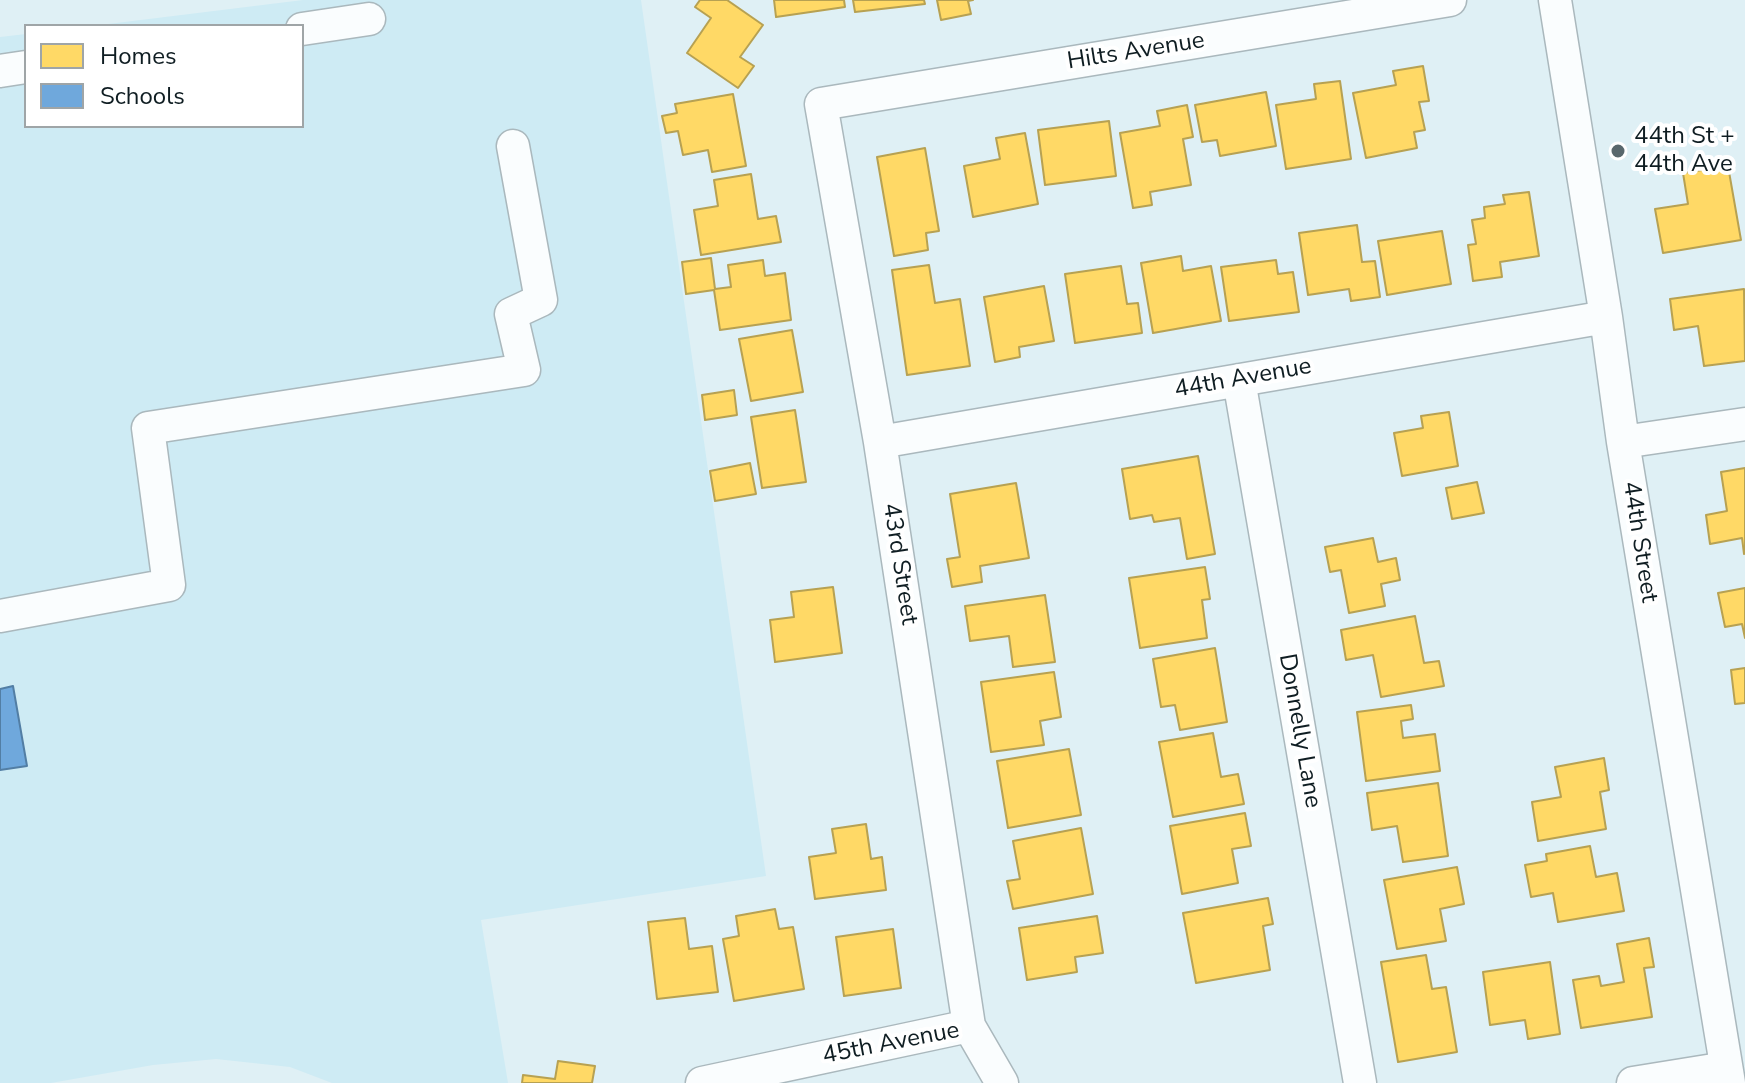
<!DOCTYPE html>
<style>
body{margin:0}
#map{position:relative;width:1745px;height:1083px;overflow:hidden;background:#dff0f5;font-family:"Nunito Sans",sans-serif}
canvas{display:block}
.legend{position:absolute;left:24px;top:24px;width:280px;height:104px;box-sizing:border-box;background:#fff;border:2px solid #9fa5a7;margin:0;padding:10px 14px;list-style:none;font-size:24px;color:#0f1d22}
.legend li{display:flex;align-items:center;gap:16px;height:40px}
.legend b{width:40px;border:2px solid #9fa5a7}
</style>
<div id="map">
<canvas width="1745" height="1083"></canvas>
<ul class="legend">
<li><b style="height:22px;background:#ffd966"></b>Homes</li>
<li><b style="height:22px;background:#6fa8dc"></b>Schools</li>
</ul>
</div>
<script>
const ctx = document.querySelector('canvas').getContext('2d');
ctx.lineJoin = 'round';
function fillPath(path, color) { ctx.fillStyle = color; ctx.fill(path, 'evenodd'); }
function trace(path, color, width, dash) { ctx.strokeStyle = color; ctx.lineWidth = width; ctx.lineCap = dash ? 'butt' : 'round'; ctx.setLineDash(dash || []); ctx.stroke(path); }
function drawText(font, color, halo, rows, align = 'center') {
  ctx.font = font + ' "Nunito Sans",sans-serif'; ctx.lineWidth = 8; ctx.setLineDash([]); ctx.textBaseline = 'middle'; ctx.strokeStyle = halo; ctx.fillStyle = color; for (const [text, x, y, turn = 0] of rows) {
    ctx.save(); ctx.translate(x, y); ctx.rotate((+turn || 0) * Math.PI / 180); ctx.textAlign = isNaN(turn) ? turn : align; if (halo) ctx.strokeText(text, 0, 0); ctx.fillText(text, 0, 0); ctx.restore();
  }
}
fillPath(new Path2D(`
 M303,0H641L766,876L481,920L508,1083H332L290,1067L216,1059L153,1065L51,1083H0V37L26,34V126H302V26H92Z`), '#ceebf4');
const homes = new Path2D(`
 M700,0H727L763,25L740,57L754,66L738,88L687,53L711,18L695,7Z
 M774,0H844L845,7L776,17Z
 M853,0H924L925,4L855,12Z
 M937,0H973L968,1L971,14L941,20Z
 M1423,66L1429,101L1419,102L1425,130L1414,132L1417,148L1366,158L1353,93L1396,85L1393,71Z
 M1340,81L1351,159L1286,169L1276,105L1316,99L1314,84Z
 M1266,92L1276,146L1220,156L1217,140L1202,142L1195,105Z
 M733,94L746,166L712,172L708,150L683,155L678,131L666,133L662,116L677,113L675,104Z
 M1187,105L1193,137L1183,139L1191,185L1150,192L1152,205L1133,208L1120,133L1160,126L1157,111Z
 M1109,121L1116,176L1045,185L1038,130Z
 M1025,133L1038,204L973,217L964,166L1000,159L996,138Z
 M925,148L939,231L926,233L928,250L894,256L877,157Z
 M1728,166L1741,240L1663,253L1655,209L1688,204L1683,173Z
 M751,174L758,219L776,216L781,242L701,255L694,210L718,206L714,180Z
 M1529,192L1539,256L1500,262L1502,277L1473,281L1468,245L1476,244L1472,220L1485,218L1484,207L1505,204L1503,195Z
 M1357,225L1362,262L1375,261L1380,297L1351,301L1349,289L1308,295L1299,233Z
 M1442,231L1451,284L1387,295L1378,241Z
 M1181,256L1183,271L1211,266L1221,321L1153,333L1141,263Z
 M711,258L715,289L731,287L728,265L763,260L765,276L785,273L791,320L720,330L714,290L686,294L682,262Z
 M1276,260L1278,274L1293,272L1299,312L1229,321L1221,267Z
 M929,265L935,303L960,299L970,366L907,375L892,270Z
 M1121,266L1127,304L1138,303L1142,333L1075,343L1065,274Z
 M1044,286L1054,341L1019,347L1020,357L995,362L984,297Z
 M1744,289L1745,361L1704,366L1698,326L1674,330L1670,299Z
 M792,330L803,392L751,401L739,339Z
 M734,390L737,415L705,420L702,395Z
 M795,410L806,482L762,488L751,417Z
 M1449,412L1458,466L1402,476L1394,433L1423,428L1421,416Z
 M1198,456L1215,554L1187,559L1180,518L1154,522L1152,515L1130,519L1122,469Z
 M750,463L756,494L715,501L710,471Z
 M1745,468V553L1744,554L1742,538L1710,544L1706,515L1727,511L1721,472Z
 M1477,482L1484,513L1452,519L1446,488Z
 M1016,483L1029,558L980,566L982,582L952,587L947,559L960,557L950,494Z
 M1373,538L1378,562L1396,558L1400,580L1381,584L1385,606L1349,613L1341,570L1330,572L1325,547Z
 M1205,567L1210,599L1202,600L1207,638L1140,648L1129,578Z
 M833,587L842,653L775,662L770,620L794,617L791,592Z
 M1745,588V638L1742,624L1725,627L1718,593Z
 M1045,595L1055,662L1013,667L1009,636L970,641L965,606Z
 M1415,616L1424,663L1439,661L1444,686L1381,697L1373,655L1346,660L1341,630Z
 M1215,648L1227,722L1180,730L1175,705L1161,707L1153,659Z
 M1745,668V703L1735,704L1731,670Z
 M1054,672L1061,717L1040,721L1044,745L991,752L981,682Z
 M1411,705L1413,719L1401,721L1403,738L1435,734L1440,771L1366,781L1357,712Z
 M1213,733L1221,777L1238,774L1244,804L1173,817L1159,742Z
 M1069,749L1081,815L1008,828L997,761Z
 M1604,758L1609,790L1600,792L1606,829L1538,841L1532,802L1561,797L1555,767Z
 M1438,783L1448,856L1403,862L1397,826L1372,830L1367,793Z
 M1245,813L1251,846L1232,849L1238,883L1182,894L1170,826Z
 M866,824L871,859L882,857L886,890L815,899L809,857L836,853L832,829Z
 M1081,828L1093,894L1013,909L1007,881L1020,879L1013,841Z
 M1590,846L1596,877L1617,873L1624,911L1558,922L1553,893L1531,897L1525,865L1547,861L1546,854Z
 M1457,867L1464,904L1440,909L1446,941L1397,949L1384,880Z
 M1268,898L1273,924L1263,926L1270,970L1196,983L1183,913Z
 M775,909L779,929L793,927L804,989L734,1001L723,939L739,936L736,916Z
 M1097,916L1103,953L1075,957L1077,972L1027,980L1019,928Z
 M685,918L689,949L712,946L718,992L657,999L648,922Z
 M893,929L901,988L844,996L836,937Z
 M1649,938L1654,967L1644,968L1652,1017L1581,1028L1573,980L1599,976L1601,986L1624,982L1617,944Z
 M1426,955L1432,989L1446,987L1457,1052L1398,1062L1381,962Z
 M1550,962L1560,1034L1528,1039L1525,1020L1490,1025L1483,972Z
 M558,1061L595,1066L592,1083H522L523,1075L555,1079Z`);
fillPath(homes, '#ffd966');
trace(homes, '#b7a152', 2);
const schools = new Path2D(`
 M13,686L27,766L0,770V689Z`);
fillPath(schools, '#6fa8dc');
trace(schools, '#527ea4', 2);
const minor = new Path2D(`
 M1555,0L1606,317L1623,442L1729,1083
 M302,29L369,19
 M0,71L26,67
 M1239,380L1360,1083
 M880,442L1606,317
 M1623,442L1745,424
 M0,616L169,585L148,428L524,370L511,314L541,300L513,146
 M702,1083L969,1026
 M1002,1083L969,1026L880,442L821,104L1450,0
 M1633,1083L1726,1068`);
trace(minor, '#aab8bd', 35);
trace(minor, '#fafdfe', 32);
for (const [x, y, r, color] of [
 [1618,151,8,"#58676c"]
]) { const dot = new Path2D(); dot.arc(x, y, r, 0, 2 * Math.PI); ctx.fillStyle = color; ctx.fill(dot); trace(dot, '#fff', 3); }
drawText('24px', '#0f1d22', '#fff', [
 ["Hilts Avenue",1136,52,-9],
 ["44th Avenue",1243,379,-10],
 ["44th Street",1639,542,81],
 ["43rd Street",899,564,81],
 ["Donnelly Lane",1299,731,80],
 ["45th Avenue",891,1044,-11]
]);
drawText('24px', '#0f1d22', '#fff', [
 ["44th St +",1634,137],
 ["44th Ave",1634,165]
], 'left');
</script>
